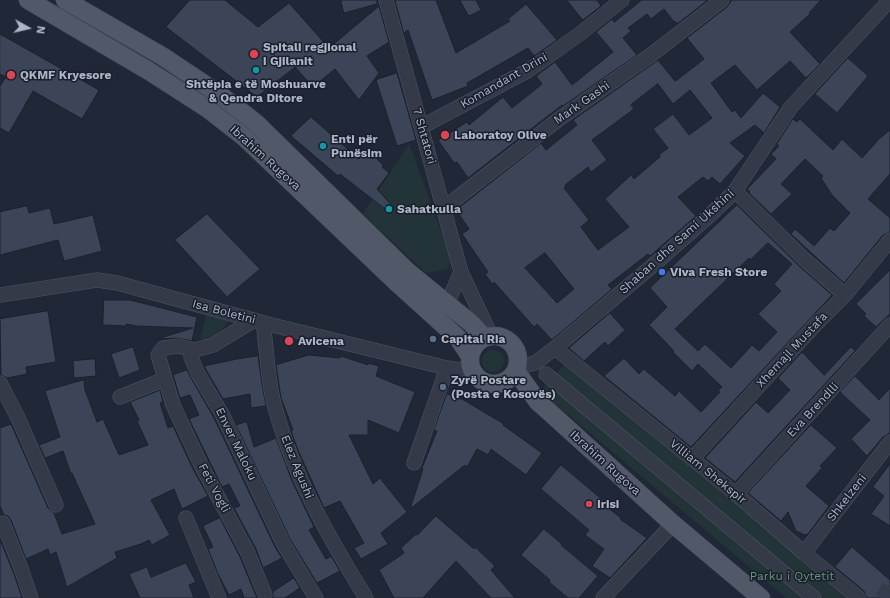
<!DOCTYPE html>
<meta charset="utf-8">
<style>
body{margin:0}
#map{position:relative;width:890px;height:598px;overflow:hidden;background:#202837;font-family:"Work Sans",sans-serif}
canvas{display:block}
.north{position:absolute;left:8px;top:8px;width:40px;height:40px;-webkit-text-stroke:3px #191f2c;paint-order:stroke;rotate:98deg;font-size:11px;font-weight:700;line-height:16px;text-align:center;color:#aeb5c5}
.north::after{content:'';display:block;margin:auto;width:14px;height:18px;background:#aeb5c5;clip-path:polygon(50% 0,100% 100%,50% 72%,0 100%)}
</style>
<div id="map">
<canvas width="890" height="598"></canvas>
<div class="north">N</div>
</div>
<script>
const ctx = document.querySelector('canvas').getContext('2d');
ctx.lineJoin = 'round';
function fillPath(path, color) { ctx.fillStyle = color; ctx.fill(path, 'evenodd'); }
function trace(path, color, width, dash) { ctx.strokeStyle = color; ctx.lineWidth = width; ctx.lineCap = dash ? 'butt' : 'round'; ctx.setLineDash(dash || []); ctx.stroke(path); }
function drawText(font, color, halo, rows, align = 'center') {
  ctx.font = font + ' "Work Sans",sans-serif'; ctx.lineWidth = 3; ctx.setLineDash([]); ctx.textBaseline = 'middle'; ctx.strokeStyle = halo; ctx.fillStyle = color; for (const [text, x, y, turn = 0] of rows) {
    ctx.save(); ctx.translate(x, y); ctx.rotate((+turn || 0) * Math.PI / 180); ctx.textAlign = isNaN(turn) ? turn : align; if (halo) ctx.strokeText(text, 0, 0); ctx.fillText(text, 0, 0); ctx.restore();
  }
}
fillPath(new Path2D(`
 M409,144L449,253L450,261L448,269L426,273L363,214Z
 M207,315L228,321C223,331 213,337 202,340L200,338L206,317Z
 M482 361a11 11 0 1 1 22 0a11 11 0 1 1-22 0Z
 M568,361L851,598H786L540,391Z`), '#223438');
const building = new Path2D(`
 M190,0H225L258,27L289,3L329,48L379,6L389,42L367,56L379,73L359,100L335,69L313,87L295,67L257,97L166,27Z
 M341,0H377V4L344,13Z
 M395,0H436L456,53L510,21L508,19L526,4L557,40L534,56L528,48L467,83L468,86L432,100L408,30L404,33Z
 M460,0H476L481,10L469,16Z
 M567,0H597L601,6L583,20Z
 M642,0H708L677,24L675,21L674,22L664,9L651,19L647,14L628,28L631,31L623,38L637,55L563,106L562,105L468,178L457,162L454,163L438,140L467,122L469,125L503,97L512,108L542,84L536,76L555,62L572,85L613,52L596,32L612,19L614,22Z
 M732,0H821L809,13L810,14L790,32L820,64L806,78L790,61L757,90L735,65L711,83L732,112L735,110L741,118L763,93L780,107L764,133L755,125L730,143L745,156L720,184L712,177L708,181L703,177L678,197L696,216L650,256L648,254L608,285L612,289L552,340L537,324L534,327L494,282L492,284L485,274L488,272L462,234L469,229L456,210L541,143L546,150L577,125L573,120L658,60L675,81L677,80L704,59L687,38L727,7ZM658,84L673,104L690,90L712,118L689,135L673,114L653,129L668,148L659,155L660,157L634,179L631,175L605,199L629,227L598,250L581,227L589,220L564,188L566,187L565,185L588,167L591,172L607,160L592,140L634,109L631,105ZM545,253L574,289L557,303L525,268Z
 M0,34L99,90L82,119L33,91L9,133L0,128V86L6,77L0,74Z
 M848,58L868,76L837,113L815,94Z
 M397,73L416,140L397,146L376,80Z
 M311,117L359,159L365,152L372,159L374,156L383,165L382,167L389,173L377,189L394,208L390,213L340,174L338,176L291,136Z
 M793,119L797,122L800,119L833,150L842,139L862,158L879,139L890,130V174L868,199L890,218V232L883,235L844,283L791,234L795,229L814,246L830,228L834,231L850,213L832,195L821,178L823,176L805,159L781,184L792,194L771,214L749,193L750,192L747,189L776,159L771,154L779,146L777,144Z
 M737,205L798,265L832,295L691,447L604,376L624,358L639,374L644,369L675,396L679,391L701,412L720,392L718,390L722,387L698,364L692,371L673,352L674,351L649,325L667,307L650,288ZM768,243L792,264L774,284L781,291L758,314L777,332L759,351L752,345L731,368L705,344L698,351L675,329L749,258L750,260Z
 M27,206L29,213L50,208L54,224L93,215L102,251L64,261L58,240L0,255V212Z
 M207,214L260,269L227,297L175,240Z
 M890,270V314L876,327L864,316L866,314L856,304Z
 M104,300H130L197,317L192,341L177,338L157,339L193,328L137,326L126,324L127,326L103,325Z
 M48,311L56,362L26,367L27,374L7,378L1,375L0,319Z
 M610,313L625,330L608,346L605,342L584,361L569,348Z
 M133,347L140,370L119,378L111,354Z
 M851,347L855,351L735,482L705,458L756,402L768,413L790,390L778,378L802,352L824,375Z
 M309,355L340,358L341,356L368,365V363L379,366L376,376L415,392L399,433L368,420V435H349L373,484L380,478L407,512L381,533L388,544L361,559L354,548L364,543L340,501L324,508L320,499L298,450L291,431L293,430L281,398L276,365Z
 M258,356L262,384L266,406L251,408L250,394L223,399L204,366L237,359Z
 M95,359L96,376L74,378L73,361Z
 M187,370L191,378L214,418L275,547L282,558L263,568L256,549L234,508L240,506L229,484L222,487L189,419L199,415L190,395L180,398L173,375Z
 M855,376L879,400L890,388V433L883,437L867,456L851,439L870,420L840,392Z
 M84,380L85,390L97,422L103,419L119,455L148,445L137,421L139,420L130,402L160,390L163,402L160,403L168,428L173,426L193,469L208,496L182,509L174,489L151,500L170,535L152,545L149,540L141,544L115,552L117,558L67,587L56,552L50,555L48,549L26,559L11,520L8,516L4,515L0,506V428L11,424L48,508L54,513L62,534L95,524L72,473L71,474L63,451L45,458L39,445L60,437L45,391Z
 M447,394L462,399L504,424L503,425L542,453L526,475L491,449L488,455L477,449L467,467L465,465L410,509L423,469L422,468L437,431L434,430Z
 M247,422L254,447L276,438L292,481L314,527L309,530L326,559L331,556L340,571L317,583L290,539L236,425Z
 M811,425L837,448L820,466L822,468L806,486L829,506L808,534L805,535L796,531L788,512L781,521L748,493Z
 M890,464V526L871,514L884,496L873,487Z
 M561,465L604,501L602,503L621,518L620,519L647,538L610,578L592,566L604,549L585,535L589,530L541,489Z
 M436,516L474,549L475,547L495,566L491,570L515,598H491L456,561L423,598H394L379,570L404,553L401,548L416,534L417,535Z
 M220,518L240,557L257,598H244L241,589L229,595L218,574L208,549L213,547L203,526Z
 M544,529L562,544L561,545L598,576L579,598H568L549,582L550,580L521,555Z
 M1,542L14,574L22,598H0V543Z
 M852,547L890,580V598H867L864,591L835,567Z
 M186,563L196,582L189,585L194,598H140L129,574L147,567L151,577Z
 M294,578L300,588L285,598H273V592Z`);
fillPath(building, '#3c4558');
trace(building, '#1b212e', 1);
trace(new Path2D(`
 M881,598L890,585`), '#353d4c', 14, [14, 7]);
const minor = new Path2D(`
 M386,0L461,272L447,304
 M421,127L529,70L581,33L622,0
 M735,191L804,259L845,295
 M444,208L559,119L651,55L722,0
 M461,272L491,336
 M0,295L97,280L117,283L268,324L447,368L462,370L472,372
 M254,320L213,345L195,350L191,357L198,374L222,414L283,543L316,598
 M268,324L264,331C267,353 268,378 273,400C291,472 328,536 366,598
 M555,348L736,494L804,553L859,598
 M195,350L178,346L163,348L158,355L173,405L201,465L248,553L265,595
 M518,367L535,363L555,348L651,267L710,215L735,191L791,107L890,0
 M546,374L814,598
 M0,383L18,418L56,505
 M120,397L165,379
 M692,459L815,325L845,295L890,240
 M414,463L447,368
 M736,494L890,325
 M186,518L219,598
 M3,523L22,571L31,598
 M804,553L890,442
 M603,598L673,524`);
const major = new Path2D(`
 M28,0L149,71L208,109L244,137L395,281L458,338L470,356
 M65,0L162,56L219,94L256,123L407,271L472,324L484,337
 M470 360a24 24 0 1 1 48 0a24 24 0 1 1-48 0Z
 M516,371L538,402L545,408L673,524L761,598`);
trace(minor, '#4e5563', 15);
trace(major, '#3d4351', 19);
trace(minor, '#343a48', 14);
trace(major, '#515968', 18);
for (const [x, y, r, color] of [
 [254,54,5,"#e0444e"],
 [256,70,4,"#0f9aa8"],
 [11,75,5,"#e0444e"],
 [445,135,5,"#e0444e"],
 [323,146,4,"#0f9aa8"],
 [389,209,4,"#0f9aa8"],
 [662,272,4,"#3f7fe0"],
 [433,339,4,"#5c6f8a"],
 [289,341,5,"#e0444e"],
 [443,387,4,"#5c6f8a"],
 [589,504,4,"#e0444e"]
]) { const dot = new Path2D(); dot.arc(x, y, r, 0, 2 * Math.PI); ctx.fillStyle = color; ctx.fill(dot); trace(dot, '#191f2c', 1.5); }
drawText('bold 12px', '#aeb5c5', '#191f2c', [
 ["Spitali regjional",263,47],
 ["i Gjilanit",263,61],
 ["QKMF Kryesore",20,75],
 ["Shtëpia e të Moshuarve",256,84,"center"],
 ["& Qendra Ditore",256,98,"center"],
 ["Laboratoy Olive",454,135],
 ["Enti për",331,139],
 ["Punësim",331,153],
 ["Sahatkulla",397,209],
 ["Viva Fresh Store",670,272],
 ["Capital Ria",441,339],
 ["Avicena",298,341],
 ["Zyrë Postare",451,380],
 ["(Posta e Kosovës)",451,394],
 ["Irisi",597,504]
], 'left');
drawText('12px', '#aeb5c5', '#191f2c', [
 ["Komandant Drini",504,81,-30],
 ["Mark Gashi",582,103,-35],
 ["7 Shtatori",424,136,74],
 ["Ibrahim Rugova",265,158,42],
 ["Shaban dhe Sami Ukshini",677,242,-42],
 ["Isa Boletini",224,312,15],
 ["Xhemajl Mustafa",792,350,-47],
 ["Eva Brendlli",813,410,-47],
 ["Enver Maloku",236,444,64],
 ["Ibrahim Rugova",605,463,42],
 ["Elez Agushi",297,467,68],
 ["Villiam Shekspir",708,472,39],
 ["Feti Vogli",214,488,62],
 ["Shkelzeni",847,498,-52]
]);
drawText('12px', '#669575', '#191f2c', [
 ["Parku i Qytetit",792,576]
]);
</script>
